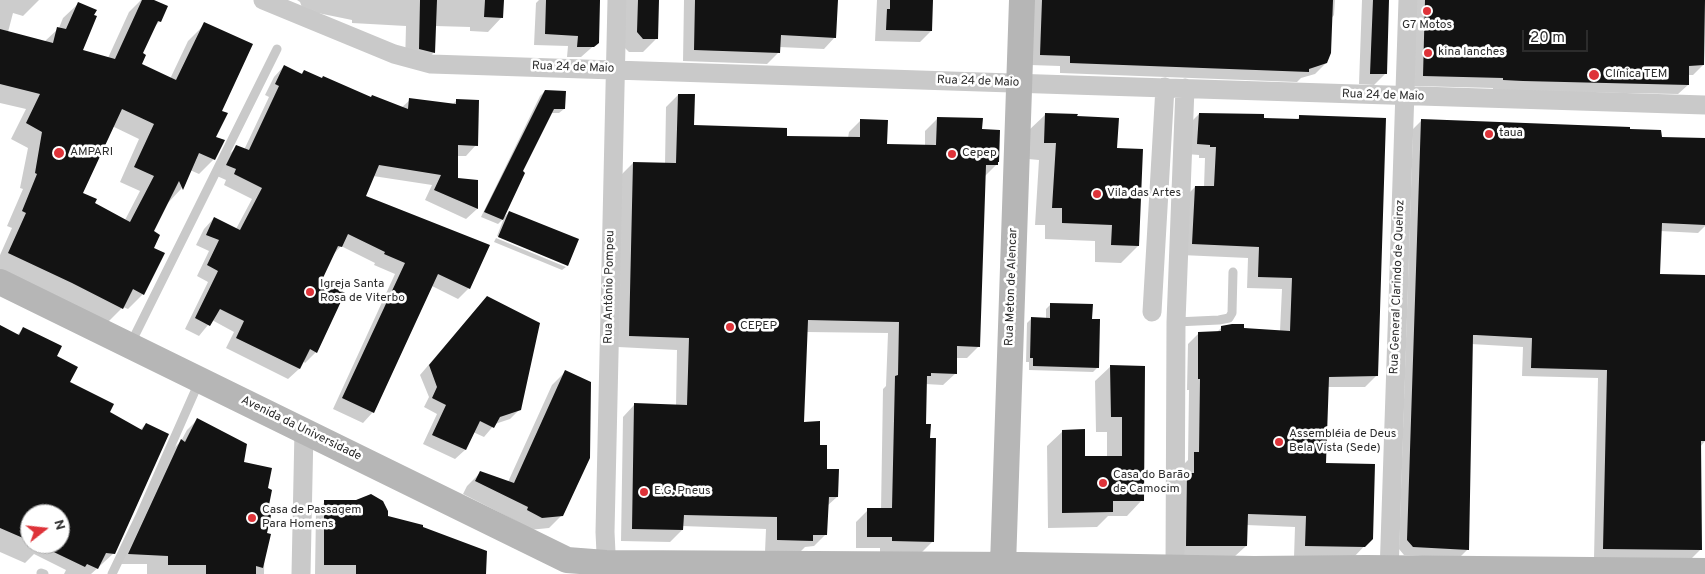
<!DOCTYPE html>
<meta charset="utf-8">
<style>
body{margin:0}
#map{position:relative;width:1705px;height:574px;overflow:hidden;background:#fff;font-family:Overpass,sans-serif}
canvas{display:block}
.north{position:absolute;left:20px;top:504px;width:50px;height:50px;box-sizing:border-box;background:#fff;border:1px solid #ababab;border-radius:50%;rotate:74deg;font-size:14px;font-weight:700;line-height:20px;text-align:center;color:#2c2c2c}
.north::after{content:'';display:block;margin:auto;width:18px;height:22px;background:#de3339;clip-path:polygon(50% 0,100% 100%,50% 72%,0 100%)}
.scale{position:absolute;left:1522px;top:30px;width:66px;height:22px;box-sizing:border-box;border:2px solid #2c2c2c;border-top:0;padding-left:6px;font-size:15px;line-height:18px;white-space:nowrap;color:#2c2c2c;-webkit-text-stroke:4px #fff;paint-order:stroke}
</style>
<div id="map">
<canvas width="1705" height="574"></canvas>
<div class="north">N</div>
<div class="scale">20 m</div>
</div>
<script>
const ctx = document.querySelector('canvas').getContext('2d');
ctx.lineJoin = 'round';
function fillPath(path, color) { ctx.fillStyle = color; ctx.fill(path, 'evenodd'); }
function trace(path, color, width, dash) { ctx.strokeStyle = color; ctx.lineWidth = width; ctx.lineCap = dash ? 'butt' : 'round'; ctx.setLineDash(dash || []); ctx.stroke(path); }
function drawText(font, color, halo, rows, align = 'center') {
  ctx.font = font + ' Overpass,sans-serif'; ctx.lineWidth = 5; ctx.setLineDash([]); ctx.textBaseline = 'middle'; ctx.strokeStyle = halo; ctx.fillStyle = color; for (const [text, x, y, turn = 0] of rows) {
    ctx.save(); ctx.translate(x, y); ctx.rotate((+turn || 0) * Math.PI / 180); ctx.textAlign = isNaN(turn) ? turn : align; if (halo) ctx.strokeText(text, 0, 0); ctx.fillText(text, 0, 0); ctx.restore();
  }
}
fillPath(new Path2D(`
 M0,0H39L23,16L13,13L8,32L44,42L59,28L63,18L79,3L81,51L108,58L129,12L141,0H151L160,21L152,29L141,54L140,65L170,79L188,41L202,27L221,111L215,138L214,159L199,174L190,170L181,189L166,205L152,232L153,248L143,294L128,309L123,307L107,323L0,271V255L12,228L7,226L23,189L20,188L28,148L11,139L26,109L0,103ZM112,126L139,139L120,182L140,191L125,220L93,204L81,194Z
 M297,0H503L502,17L488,32L470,31V27L435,26L434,52L419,67L405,64L406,26L352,23V20L303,10L300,2Z
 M539,0H599L598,42L581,57H567L568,46L534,45L536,3Z
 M625,0H658L656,39L643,52H629L623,46Z
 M684,0H837L835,37L824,49L779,47L778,53L767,64L683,61Z
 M877,0H932L931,31L920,42L875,41Z
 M1032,0H1335L1334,15L1331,19L1326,63L1315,74L1301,78L1297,82L1060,73V66L1030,65Z
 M1362,0H1388L1385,74L1374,85L1359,84Z
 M1416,0H1704L1703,65L1693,75H1688V85L1678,94L1512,91L1493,90V88L1414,86Z
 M284,66L301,74L304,71L371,99L401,108L410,100L452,105L457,100L476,145L466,156H457V179L477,181V209L466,219L425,200L432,185L373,176L364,197L469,288L458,299L432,286L373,412L363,423L333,409L395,274L374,265L375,263L341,246L333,255L321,280L316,352L305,363L303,361L299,369L288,379L226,348L234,332L212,320L199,336L185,329L208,282L197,276L209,251L196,245L204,229L214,218L236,229L252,199L224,185L226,180L217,176L226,157L237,147L244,150L269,97L265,95L274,77Z
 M545,91L564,109L559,113H551L521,172L503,218L509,212L577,240L566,266V264L497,236L504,218L498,224L481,217L540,96Z
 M678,95L692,127L785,137L848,138L849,132L861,120L886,145L925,146V131L937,119L981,130L997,164L984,177L979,346L967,358H956V373L943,385L925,384L924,425L933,541L921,553H880V548H856V522L868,510H881L883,389L886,386L888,333L806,332L803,423L819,446L826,470L837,497L827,506L826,534L814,546L805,547L800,552H765L766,529L682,526V530L670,542L621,541L623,417L635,404L676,406L677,350L618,347L621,175L633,163L665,164L666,107Z
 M1046,114L1076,117L1116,149L1138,246L1121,263L1095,262V241L1045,239V225H1035L1039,160L1028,159V131Z
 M1199,114L1263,120H1296L1300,117L1376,376L1365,387H1328L1324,464L1372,538L1353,558L1294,557L1295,527L1246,525V546L1234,557H1176L1183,465L1188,460L1189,390H1187L1188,344L1199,333H1216L1222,327L1280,331L1282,289L1247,288L1248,258L1181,255L1184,198L1195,187H1204L1205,158H1199V155L1186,154L1188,125Z
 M1422,120L1629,130L1660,138L1705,140V226L1698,233L1660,231L1659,276H1705V441L1700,447V550L1692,558H1594L1598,378L1522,376L1523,347L1471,344L1468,549L1459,558L1404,555L1399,549L1413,129Z
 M496,238L566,267L562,270L494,242Z
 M1051,304L1091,320L1098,367L1093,372L1029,370V362H1026L1027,323L1032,318L1046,319V309Z
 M478,307L520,409L510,419L495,424L484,437L473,432L465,450L455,459L423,444L437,414L424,407L429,397L420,375Z
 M0,326L17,335L24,328L55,357L68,383L108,413L140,430L146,424L114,553L91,574H64L66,570L34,554L25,563L0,552ZM30,514H60V544H30Z
 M1111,366L1142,500L1127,516H1108L1097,527L1048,528L1047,446L1063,431L1084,457H1107V432H1096L1095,381Z
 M565,372L562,515L549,528L529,530L516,521L463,494L467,486L480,473L508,482L552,385Z
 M197,420L243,463L266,489L264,574H147V564H120L171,451L181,441L187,430Z
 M325,502L422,528L485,574H315L316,511Z`), '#0003');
fillPath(new Path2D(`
 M142,0H154L168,6L161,22L158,21L143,53L146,55L142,64L176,80L204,22L253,44L222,111L228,113L216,137L225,140L215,160L199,153L183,190L179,181L154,231L160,235L154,248L165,253L144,295L133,289L123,309L72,283L8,253L26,213L22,211L37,174L35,173L42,132L26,123L40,94L0,84V29L53,43L57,27L66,29L78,2L97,10L94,15L97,16L83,50L115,59ZM122,109L154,124L134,167L154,176L130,222L95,203L97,199L83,193Z
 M420,0H437L435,53L419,49Z
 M485,0H504L503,18L484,17Z
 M546,0H600L599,43L594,47H577L578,36L545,34Z
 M638,0H659L658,39H643L637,32Z
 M695,0H838L836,38L781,35L780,53L694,50Z
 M890,0H933L932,31L886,30L887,9H890Z
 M1042,0H1333L1331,53L1327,63L1309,69V72L1070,63V56L1040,55Z
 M1373,0H1389L1387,74H1370Z
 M1425,0H1705L1704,65L1689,66V85L1523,81L1503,80V78L1423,76Z
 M284,65L302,74L304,70L322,78L323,76L371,97L372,95L408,109L409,98L456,104V99L479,100L478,146L458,145V178L478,180V209L434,190L441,175L379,165L366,196L490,245L470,289L438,274L374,413L342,398L405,263L384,254L385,252L348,234L342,247L338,246L322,280L339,288L338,289L345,293L317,353L310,349L300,369L236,338L244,321L220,309L210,326L195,318L218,271L207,265L219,240L206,235L214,217L240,230L262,188L234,174L236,169L226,165L236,145L249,150L279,86L275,84Z
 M545,90L566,91L565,109H554L523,171L525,173L503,220L484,212Z
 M678,94H695L694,125L787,128V136L860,137V119L888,120L887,144L936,145L937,117L983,118L982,129L1000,130L999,162H998V165H986L980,347L957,346V374L931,373V376H927L926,424H931L930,438H936L934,542L892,541V537H867V508H892L895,376L898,375L899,322L808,320L804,422L820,421V445H827V469H839L838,497H829L827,535H813V541L777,540V517L729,516L684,515L683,530L632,529L634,403L687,405L689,338L629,336L633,162L676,163Z
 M1045,113L1078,114L1077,116L1119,118L1117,148L1143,149L1139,246L1111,245L1112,225L1062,223V208H1052L1056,143H1044Z
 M1199,113L1264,114V118L1299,119V115L1386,118L1378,376L1329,377L1326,463L1375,464L1373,539L1365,547L1305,546L1306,516L1248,514L1247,546H1186L1187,473H1194V452H1199L1200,379H1198V332L1221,331V326L1232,324H1244V328L1290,331L1292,278L1258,277L1259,247L1192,244L1195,186H1214L1216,147H1210V145L1197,144Z
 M1421,119L1630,127V129L1661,130L1662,137L1705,138V225L1662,223L1660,274L1705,275V441H1701L1702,550L1603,549L1607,370L1531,368L1532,338L1476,335H1473L1469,550L1413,547L1407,540Z
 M509,211L579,239L568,266L498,237Z
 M487,296L540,323L521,410L500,417L494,428L480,421L466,450L432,435L446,405L432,398L437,387L429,365Z
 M1050,303L1093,304L1092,319H1100L1099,368L1033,366V358H1030L1031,317L1050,318Z
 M0,325L19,335L23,327L62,346L57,356L78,367L70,382L114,404L110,412L142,430L146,423L169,434L115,554L106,553L98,569L87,564L85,567L37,544H60V514H30V541L0,528Z
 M1110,365L1145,366L1144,501H1113V512L1062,513V430L1085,429V456H1122V417H1111Z
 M565,370L591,382L590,458L563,516L542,518L527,510L528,507L475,481L480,471L514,483Z
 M197,418L247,444L244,462L272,468L268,488L272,490L268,510L272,511L267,533L271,534L263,568L256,566V574H206V565H168V556L128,554L181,439L185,442Z
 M371,494L383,501L388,511V516L423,525V527L487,551L486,574H356V565H324V500H356Z`), '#131313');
trace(new Path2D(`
 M1176,322L1219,320L1229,318L1232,313L1233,272
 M131,343L277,49
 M41,573L44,574
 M112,574L139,518L199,382`), '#c9c9c9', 9);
trace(new Path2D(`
 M263,0L394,54L431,64C856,77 1280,93 1705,105
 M1152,312L1165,87
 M1175,568L1176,322L1185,88
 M301,574L304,430
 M607,574L605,532L617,0
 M1389,574L1408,0`), '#c9c9c9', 19);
trace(new Path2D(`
 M0,282L567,560L606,563L1021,565L1254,569L1366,568L1705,571
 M1001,574L1003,565L1022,0`), '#b6b6b6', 26);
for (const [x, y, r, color] of [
 [1427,11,5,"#de3339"],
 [1428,53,5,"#de3339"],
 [1594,75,6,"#de3339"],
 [1489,134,5,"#de3339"],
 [59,153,6,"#de3339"],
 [952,154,5,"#de3339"],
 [1097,194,5,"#de3339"],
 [310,292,5,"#de3339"],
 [730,327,5,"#de3339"],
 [1279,442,5,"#de3339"],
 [1103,483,5,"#de3339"],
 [644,492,5,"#de3339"],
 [252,518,5,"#de3339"]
]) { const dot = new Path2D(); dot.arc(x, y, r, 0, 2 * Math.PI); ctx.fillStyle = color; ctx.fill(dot); trace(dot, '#fff', 2); }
drawText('12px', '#2c2c2c', '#fff', [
 ["G7 Motos",1427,26,"center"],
 ["kina lanches",1438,53],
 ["Clínica TEM",1605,75],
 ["taua",1499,134],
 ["AMPARI",70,153],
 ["Cepep",962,154],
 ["Vila das Artes",1107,194],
 ["Igreja Santa",320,285],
 ["Rosa de Viterbo",320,299],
 ["CEPEP",740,327],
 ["Assembléia de Deus",1289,435],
 ["Bela Vista (Sede)",1289,449],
 ["Casa do Barão",1113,476],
 ["de Camocim",1113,490],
 ["E.G. Pneus",654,492],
 ["Casa de Passagem",262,511],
 ["Para Homens",262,525]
], 'left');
drawText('12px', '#2c2c2c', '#fff', [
 ["Rua 24 de Maio",573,68,2],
 ["Rua 24 de Maio",978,82,2],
 ["Rua 24 de Maio",1383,96,2],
 ["Rua Antônio Pompeu",610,287,-89],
 ["Rua Meton de Alencar",1012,287,-88],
 ["Rua General Clarindo de Queiroz",1398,287,-88],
 ["Avenida da Universidade",301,429,26]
]);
</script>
